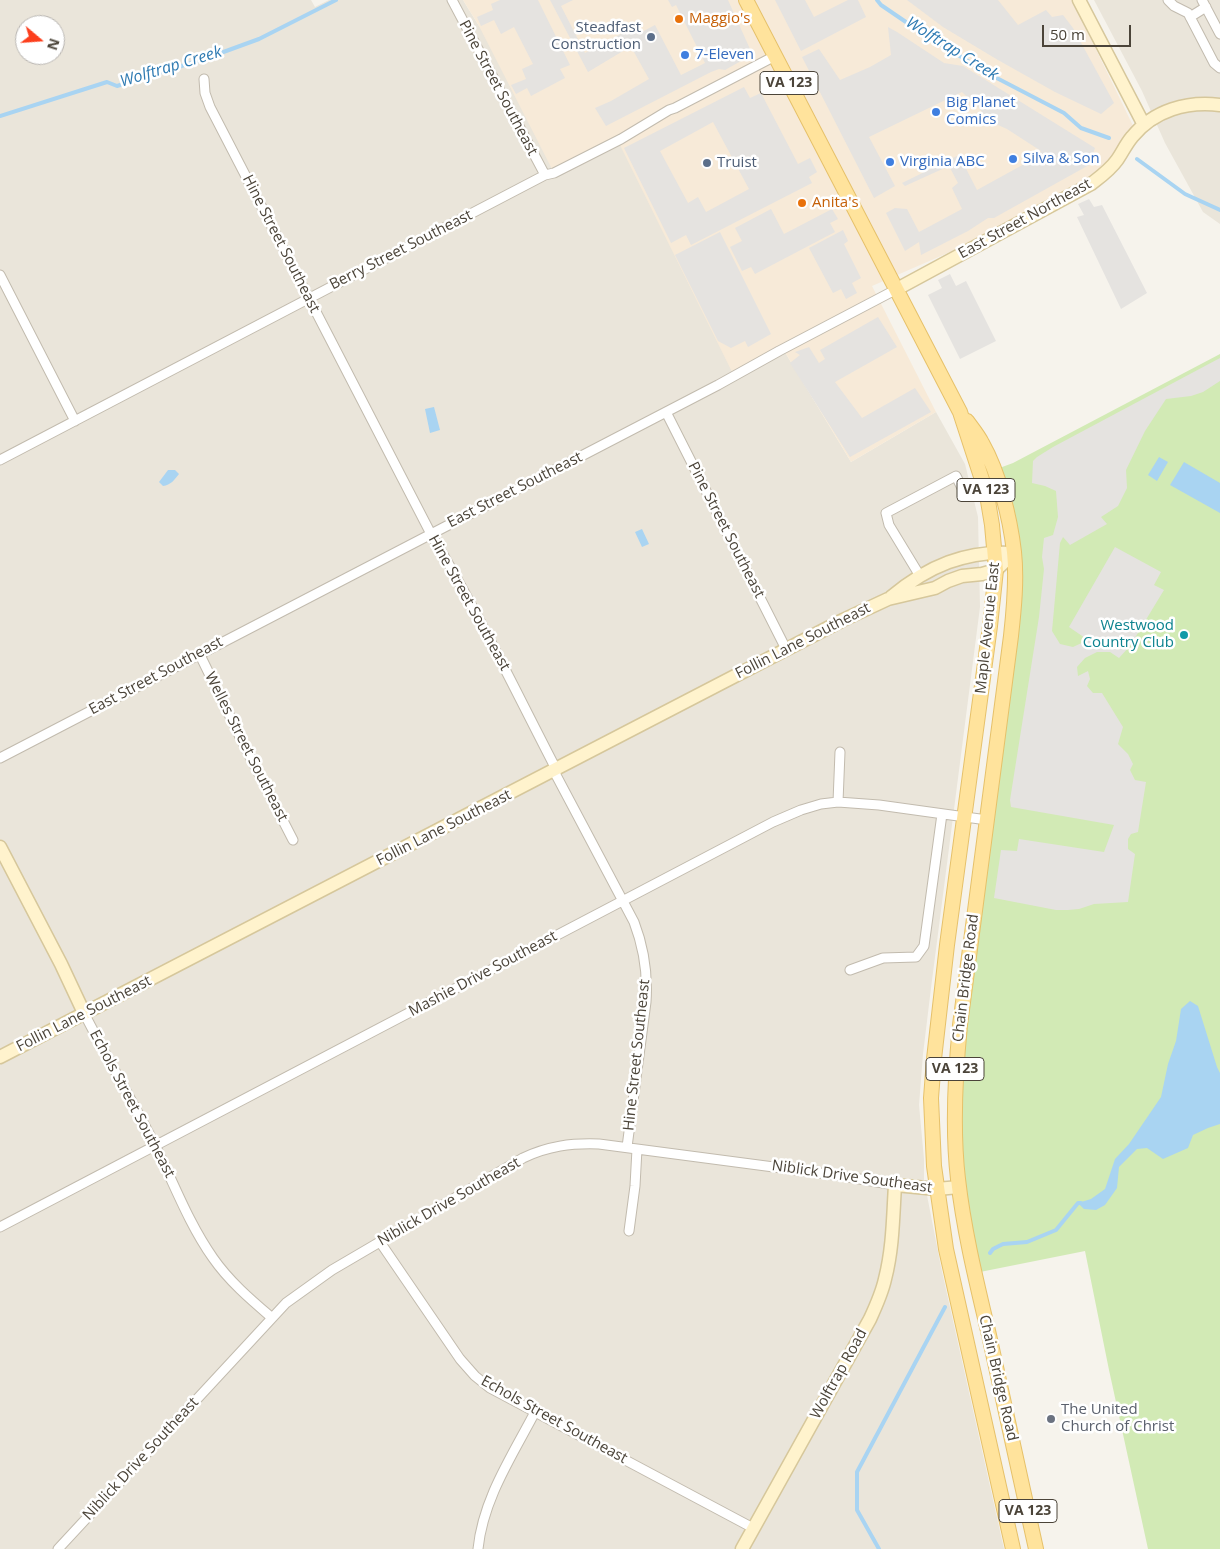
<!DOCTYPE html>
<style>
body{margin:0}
#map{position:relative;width:1220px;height:1549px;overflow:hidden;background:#f6f3ec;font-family:"Open Sans",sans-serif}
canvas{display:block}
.north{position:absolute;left:15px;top:15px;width:50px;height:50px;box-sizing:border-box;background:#fff;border:1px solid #b7b4b0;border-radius:50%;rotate:108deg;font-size:14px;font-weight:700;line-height:20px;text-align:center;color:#4b4439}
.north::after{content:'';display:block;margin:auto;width:18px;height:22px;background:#fc3f1d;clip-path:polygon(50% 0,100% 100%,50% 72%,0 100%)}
.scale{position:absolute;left:1042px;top:25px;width:89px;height:22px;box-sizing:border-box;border:2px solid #4b4439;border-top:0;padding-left:6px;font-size:15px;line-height:18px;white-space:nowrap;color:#4b4439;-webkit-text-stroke:4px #fff;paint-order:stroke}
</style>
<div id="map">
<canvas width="1220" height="1549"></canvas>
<div class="north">N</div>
<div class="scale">50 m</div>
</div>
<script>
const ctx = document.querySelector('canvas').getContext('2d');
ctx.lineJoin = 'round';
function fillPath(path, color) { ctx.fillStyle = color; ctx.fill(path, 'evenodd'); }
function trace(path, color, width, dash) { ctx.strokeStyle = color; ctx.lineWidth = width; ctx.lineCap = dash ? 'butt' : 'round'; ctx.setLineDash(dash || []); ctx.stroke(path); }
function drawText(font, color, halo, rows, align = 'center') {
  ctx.font = font + ' "Open Sans",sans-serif'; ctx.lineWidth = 5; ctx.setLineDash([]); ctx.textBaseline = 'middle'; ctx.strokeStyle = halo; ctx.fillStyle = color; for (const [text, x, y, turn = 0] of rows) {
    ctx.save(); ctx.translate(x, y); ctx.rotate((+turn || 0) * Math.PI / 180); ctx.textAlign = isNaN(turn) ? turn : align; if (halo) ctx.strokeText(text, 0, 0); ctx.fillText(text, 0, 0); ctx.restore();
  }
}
fillPath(new Path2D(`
 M0,0H311L315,7L329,0H463L479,26L618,140L783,349L851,462L936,412L965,464L978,517L980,607L931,988L923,1054L919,1105L924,1159V1180L941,1267L1004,1549H0ZM25,25H55V55H25Z
 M1094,0H1220V224L1203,212L1165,143L1142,91Z`), '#eae5da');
fillPath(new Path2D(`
 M463,0H1072L1137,134L1092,190L872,286L936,412L851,462L783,349L734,376L618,141L554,173L479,26Z`), '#f7ead8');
fillPath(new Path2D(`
 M1220,354V1549H1148L1109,1370L1085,1251L975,1273L954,1113L1014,553L994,470L1013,463Z`), '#d2eab5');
fillPath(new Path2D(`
 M500,0H538L570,65L560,69L565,78L531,96L527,88L516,94L511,85L526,79L522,69L533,64L514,27L501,34L494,20L481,26L477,17L493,10L491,4Z
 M550,0H573L561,6L585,53L636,26L640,33L655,25L681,75L705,63L676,5L672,7L668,0H728L750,49L738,56L741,61L725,70L719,69L711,72L606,126L595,108L611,101L649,79L634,52L628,48L588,72Z
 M775,0H805L814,17L848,0H858L866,17L801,51Z
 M907,0H998L1018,25L1046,10L1052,17L1063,15L1073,28L1114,103L1101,114L1055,92L998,60L943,27Z
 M888,27L897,32L944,63L963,66L1095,148L1089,165L994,218H988L968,231L921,255L919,242L905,251L886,213L895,208L907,209L919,232L962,209L952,188L958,183L949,166L905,186L902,183L959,155L977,190L1037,157L1041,151L1007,129L989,121L979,108L962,92L869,137L895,186L874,198L802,57L819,49L840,80L870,67L891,55Z
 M744,87L750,98L761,93L798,164L810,158L817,172L809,177L812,183L691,245L686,235L671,243L624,148ZM713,122L749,189L706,212L698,197L688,203L660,151Z
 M1089,199L1094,207L1102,205L1147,293L1121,309L1077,217L1084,215L1078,204Z
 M771,209L784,234L832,209L838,219L830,223L835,232L755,274L751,267L742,271L730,247L742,241L735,228Z
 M843,230L848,241L844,244L861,278L852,283L857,293L846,299L841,289L833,293L809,248Z
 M720,232L771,334L748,347L745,341L731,348L718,341L675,255Z
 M950,274L956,286L966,281L996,341L960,359L928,295L942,288L938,280Z
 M878,317L897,347L835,382L862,418L915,388L931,412L850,457L790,363L800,355L795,352L809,347L819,363L825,359L820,350Z
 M1220,358V381L1203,392L1191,396L1166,399L1145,431L1126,470L1127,488L1118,506L1101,517L1107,524L1070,545L1063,537L1060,543L1052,631L1060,644L1073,647L1088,640L1069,627L1115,547L1161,572L1154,585L1164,590L1130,646L1119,658L1110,652H1097L1085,658L1077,667L1078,676L1088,671L1090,679L1087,686L1093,693H1102L1123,727L1118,744L1128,754L1133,764L1130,770L1135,780L1146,782L1138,832L1131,834L1128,839V849L1135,854L1128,902L1094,904L1079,909L1068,910H1056L994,898L1001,850L1017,851L1019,839L1104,852L1114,825L1011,807L1010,800L1039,617L1044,569L1042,557L1044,538L1053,535L1058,517L1056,491L1045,486L1032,483L1033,461L1037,457L1053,447Z`), '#e5e3e0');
fillPath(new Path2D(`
 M434,407L440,430L430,433L425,409Z
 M1159,457L1168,462L1157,481L1148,475Z
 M1184,462L1220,483V513L1170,485Z
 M168,470H175L179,474C174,480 171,485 163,486L159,482Z
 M642,529L649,544L642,547L635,532Z
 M1190,1001L1198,1006L1217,1067L1220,1073V1124L1208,1128L1193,1135L1188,1148L1163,1159L1147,1148L1137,1149L1119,1167L1117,1188L1105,1205L1096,1210L1084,1209L1078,1203L1091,1199L1105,1189L1115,1159L1129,1144L1161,1097L1168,1064L1176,1041L1181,1009Z`), '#a9d4f2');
trace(new Path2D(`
 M877,0L881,5L925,35L991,75L1064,113L1081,128L1109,138
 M0,116L107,82L117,86L207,58L259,39L336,0
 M1137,159L1185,194L1220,210
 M990,1253L993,1249L1003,1244L1027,1242L1056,1230L1078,1203H1081
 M879,1549L857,1510V1472L945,1307`), '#a9d4f2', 4);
const street = new Path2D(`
 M452,0L545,175
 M1168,0L1174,6L1188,13L1214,63L1220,68
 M1202,0L1220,34
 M1190,17L1206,7
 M204,79L205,93L210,107L431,534C477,610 515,690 556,769V775L634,922C644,948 648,973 646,1002L627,1147
 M0,275L75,421
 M666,412L786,649
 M0,460L545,175L554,173L621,139L669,110L675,108L775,56
 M920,576L889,525L886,513L956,476L962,488
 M199,653L243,743L293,840
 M0,758L718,385L779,351L897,289
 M838,802L840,752
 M850,970L883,958L916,957L924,946L942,814
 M84,1013C107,1058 133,1102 156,1147C174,1184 189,1224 213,1258C229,1281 250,1299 271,1317
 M0,1227L773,822L801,810L821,804L838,802L879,805L987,820
 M629,1231L635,1186L637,1149
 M380,1242L460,1359L475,1376L490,1388L753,1528
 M58,1549L286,1303L332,1270L523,1158C548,1146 571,1143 599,1144L842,1176L895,1185
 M478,1549C483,1499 512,1456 535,1412`);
const secondary = new Path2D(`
 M1079,0L1144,125
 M897,289L1091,184C1100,177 1110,170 1117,160C1122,153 1126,144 1132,137C1154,110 1187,101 1220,105
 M891,597C928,566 966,550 1014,553
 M0,847L61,964L84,1013
 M0,1057L843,620L888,599L935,588L948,581L962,576L982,574L996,570L1014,553
 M742,1549L870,1319C876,1306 882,1293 885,1279C893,1248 893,1217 895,1185L937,1189L959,1187`);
const primary = new Path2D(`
 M746,0L960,412L987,495L992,525L996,570L990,626L947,945L934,1059L931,1098L934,1166L946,1249L1013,1549
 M967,421C972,428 978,435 982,443C999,473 1010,517 1014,552C1017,579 1014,609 1011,636L960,1025C955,1076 952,1128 958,1179C964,1232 977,1284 989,1335C1005,1406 1020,1478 1036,1549`);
trace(street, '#c2bbae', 11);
trace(secondary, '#d6c79b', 15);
trace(primary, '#e6c16a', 16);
trace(street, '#fff', 9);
trace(secondary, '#fff3cd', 12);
trace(primary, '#ffe39c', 14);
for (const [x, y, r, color] of [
 [679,19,5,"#e8710a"],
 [651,37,5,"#5c6f8a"],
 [685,55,5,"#3f7fe0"],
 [936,112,5,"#3f7fe0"],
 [1013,159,5,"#3f7fe0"],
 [890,162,5,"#3f7fe0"],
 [707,163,5,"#5c6f8a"],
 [802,203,5,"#e8710a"],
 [1184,635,5,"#0f9aa8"],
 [1051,1419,5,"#6b7280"]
]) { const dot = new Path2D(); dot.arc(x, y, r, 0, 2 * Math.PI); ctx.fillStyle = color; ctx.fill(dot); trace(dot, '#fff', 2); }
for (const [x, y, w] of [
 [789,83,58],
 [986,490,58],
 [955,1069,58],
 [1028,1511,58]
]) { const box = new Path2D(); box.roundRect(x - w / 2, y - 11.5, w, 23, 4); ctx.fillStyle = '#fff'; ctx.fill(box); trace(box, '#4b4439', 1); }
drawText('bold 14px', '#4b4439', null, [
 ["VA 123",789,83],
 ["VA 123",986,490],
 ["VA 123",955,1069],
 ["VA 123",1028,1511]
]);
drawText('15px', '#c56008', '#fff', [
 ["Maggio's",689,19],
 ["Anita's",812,203]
], 'left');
drawText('15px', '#4e5e75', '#fff', [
 ["Steadfast",641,28],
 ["Construction",641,45],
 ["Truist",717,163,"left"]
], 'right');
drawText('15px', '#366cbe', '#fff', [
 ["7-Eleven",695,55],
 ["Big Planet",946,103],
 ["Comics",946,120],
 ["Silva & Son",1023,159],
 ["Virginia ABC",900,162]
], 'left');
drawText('15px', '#4b4439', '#fff', [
 ["Pine Street Southeast",498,88,62],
 ["East Street Northeast",1025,219,-29],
 ["Hine Street Southeast",281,244,63],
 ["Berry Street Southeast",401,250,-27],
 ["East Street Southeast",515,490,-27],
 ["Pine Street Southeast",726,530,63],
 ["Hine Street Southeast",469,603,61],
 ["Maple Avenue East",988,628,-84],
 ["Follin Lane Southeast",803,641,-27],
 ["East Street Southeast",156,676,-28],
 ["Welles Street Southeast",246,747,63],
 ["Follin Lane Southeast",444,828,-27],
 ["Mashie Drive Southeast",483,974,-28],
 ["Chain Bridge Road",966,978,-83],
 ["Follin Lane Southeast",84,1014,-27],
 ["Hine Street Southeast",637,1055,-84],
 ["Echols Street Southeast",132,1104,62],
 ["Niblick Drive Southeast",852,1177,8],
 ["Niblick Drive Southeast",449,1202,-30],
 ["Wolftrap Road",839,1374,-61],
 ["Chain Bridge Road",998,1378,77],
 ["Echols Street Southeast",554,1420,29],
 ["Niblick Drive Southeast",141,1459,-47]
]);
drawText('15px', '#0d838f', '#fff', [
 ["Westwood",1174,626],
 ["Country Club",1174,643]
], 'right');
drawText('15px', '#5b616d', '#fff', [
 ["The United",1061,1410],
 ["Church of Christ",1061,1427]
], 'left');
drawText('italic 16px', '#2e7ab2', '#fff', [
 ["Wolftrap Creek",952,49,32],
 ["Wolftrap Creek",171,67,-17]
]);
</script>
